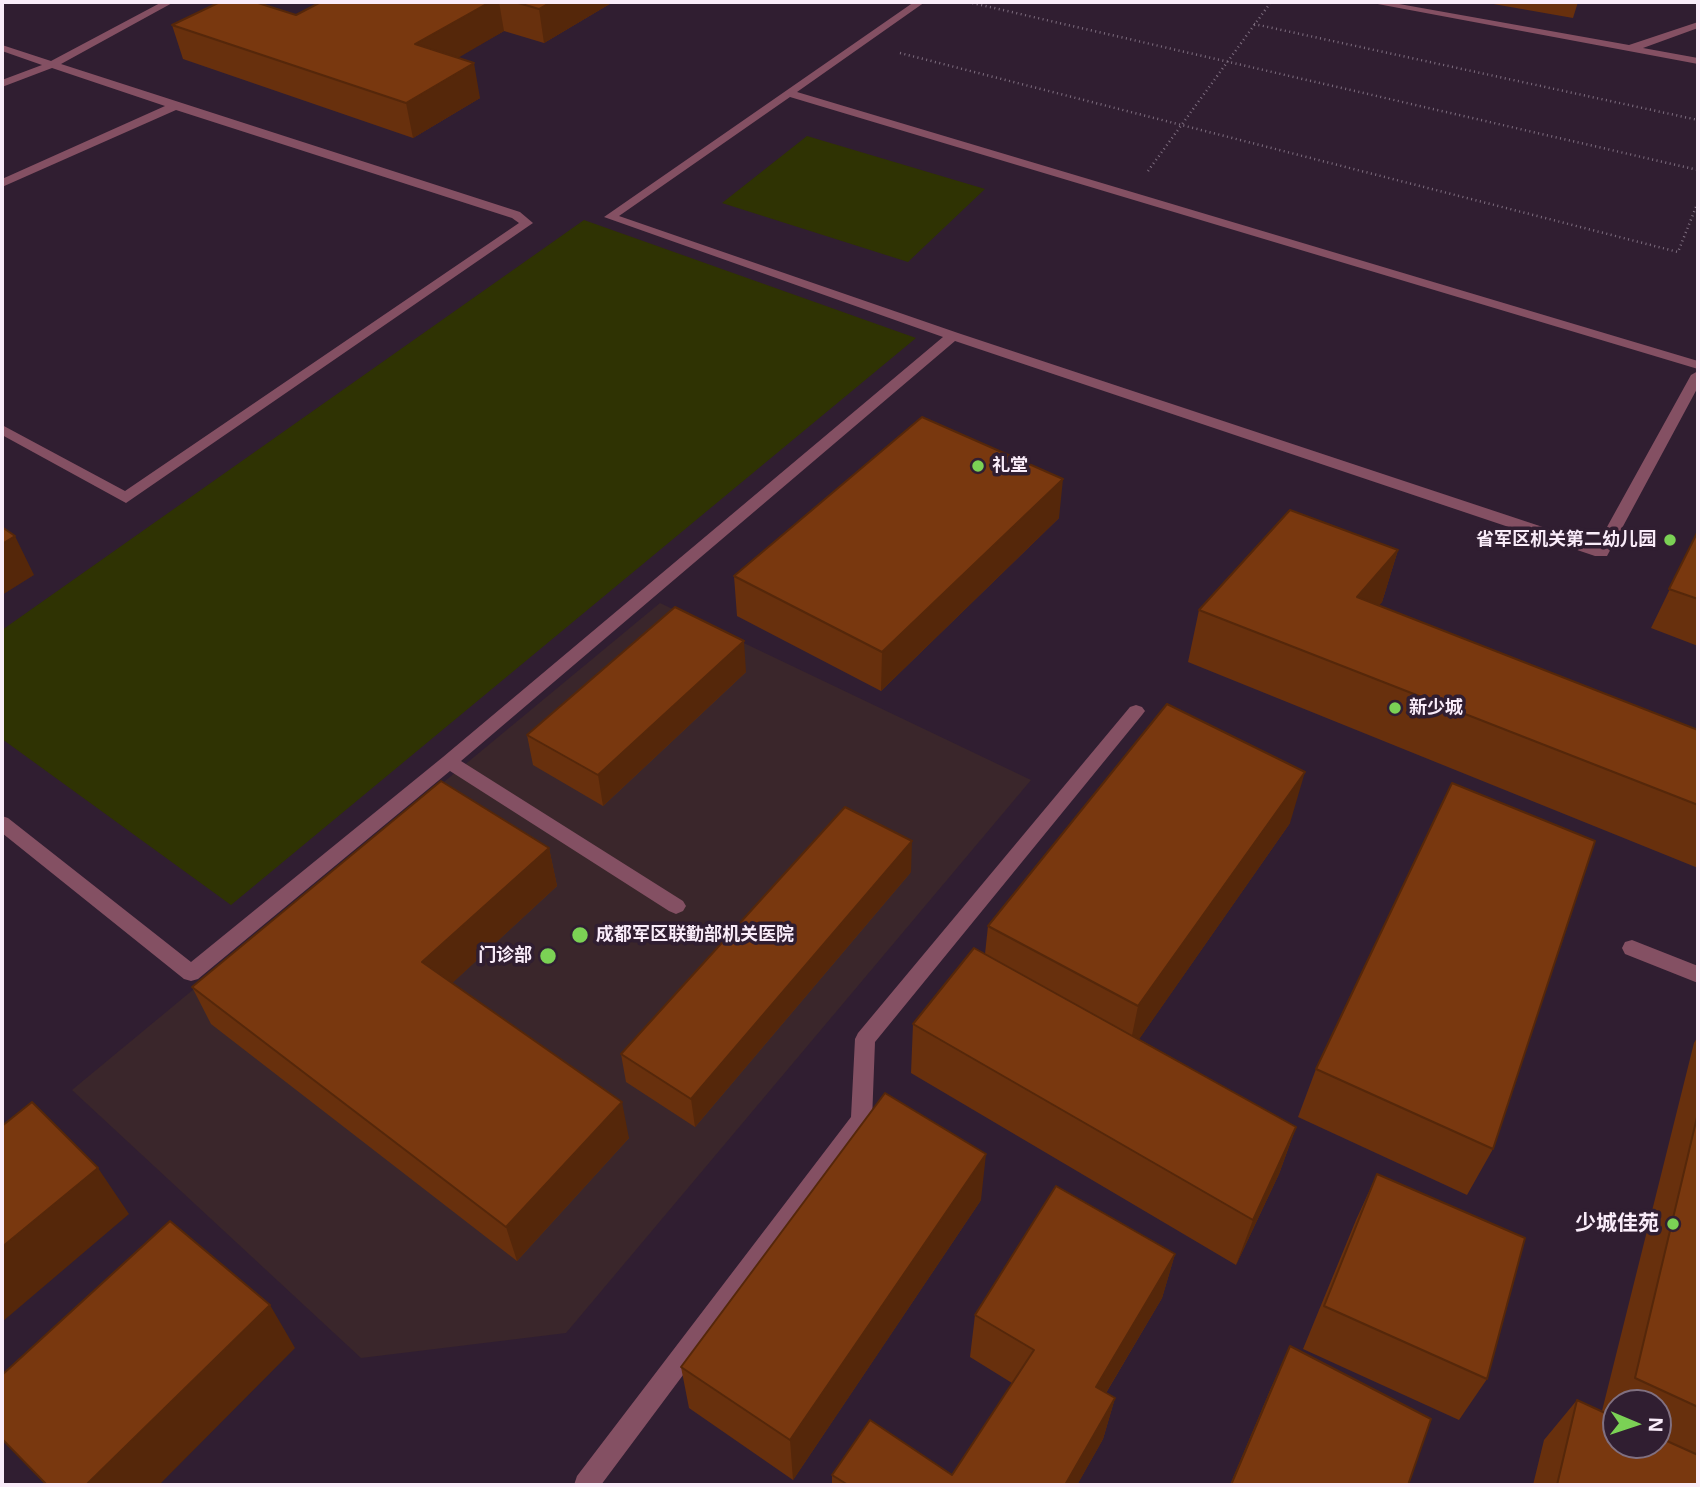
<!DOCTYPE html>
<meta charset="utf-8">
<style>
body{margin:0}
#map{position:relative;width:1700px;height:1487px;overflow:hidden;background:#301e31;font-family:"Noto Sans",sans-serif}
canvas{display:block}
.frame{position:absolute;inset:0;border:4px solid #f9ecf9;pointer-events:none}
.north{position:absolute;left:1602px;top:1389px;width:70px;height:70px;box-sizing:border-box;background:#301e31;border:2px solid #807081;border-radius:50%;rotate:92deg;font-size:19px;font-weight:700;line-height:28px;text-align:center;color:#f9ecf9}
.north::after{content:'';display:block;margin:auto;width:24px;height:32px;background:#7bd155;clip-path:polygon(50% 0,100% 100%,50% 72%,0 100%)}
</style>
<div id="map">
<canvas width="1700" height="1487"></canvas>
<div class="frame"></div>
<div class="north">N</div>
</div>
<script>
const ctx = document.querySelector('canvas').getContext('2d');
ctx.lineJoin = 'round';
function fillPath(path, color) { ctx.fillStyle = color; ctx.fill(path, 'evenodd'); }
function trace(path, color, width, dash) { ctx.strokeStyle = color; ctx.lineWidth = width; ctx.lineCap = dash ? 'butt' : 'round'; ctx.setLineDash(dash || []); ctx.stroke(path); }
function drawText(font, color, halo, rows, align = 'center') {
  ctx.font = font + ' "Noto Sans","Noto Sans SC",sans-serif'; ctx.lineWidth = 7; ctx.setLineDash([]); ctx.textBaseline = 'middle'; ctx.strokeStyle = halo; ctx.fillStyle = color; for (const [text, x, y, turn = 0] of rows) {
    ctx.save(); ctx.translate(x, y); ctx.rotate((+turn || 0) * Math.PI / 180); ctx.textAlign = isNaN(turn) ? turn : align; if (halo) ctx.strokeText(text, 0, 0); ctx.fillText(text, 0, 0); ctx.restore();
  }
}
fillPath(new Path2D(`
 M660,603L1031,780L566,1333L361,1358L72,1090Z`), '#3a262b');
fillPath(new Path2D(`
 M807,136L985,189L908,262L722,203Z
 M584,220L916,338L231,905L2,739V630Z`), '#2f3303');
trace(new Path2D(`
 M968,2L1698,170
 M1254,24L1698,120
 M900,53L1678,252L1698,202
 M1148,171L1271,2`), '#7f6f80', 2.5, [1, 3.5]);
fillPath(new Path2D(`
 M162,2H174L61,64L520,212L533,223L126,503L2,435V425L125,491L519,223L512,218L176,110L2,187V179L165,106L52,68L2,87V80L42,65L2,51V45L51,61Z
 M914,2H925L797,92L1698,361V369L790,97L619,216L958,333L1597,545L1691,375L1698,371V387L1607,556H1595L955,341L461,761L683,901L686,906L683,911L676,914L669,911L450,771L198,979L191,981L184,979L2,833V816L8,818L191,962L443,757L943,337L604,217Z
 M1367,2H1388L1629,45L1698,22V28L1643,48L1698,58V64Z`), '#845063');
fillPath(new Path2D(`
 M1136,705L1142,707L1145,711L1142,715L875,1042L872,1120L868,1127L601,1485H574L577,1476L851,1117L855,1039L858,1033L1130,707Z
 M1632,940L1698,966V983L1625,954L1622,948L1625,942Z`), '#845063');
fillPath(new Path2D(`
 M321,2H613L544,43L504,31L458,57L480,98L413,138L183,59L172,25L296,15Z
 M1482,2H1578L1573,18Z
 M1059,518L881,691L737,616L734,576Z
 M1698,531V646L1651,628Z
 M1398,550L1382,602L1378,606L1698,730V868L1188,662L1199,610Z
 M746,672L603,806L533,765L527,735Z
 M1290,823L1139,1039L1296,1127L1279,1174L1236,1265L911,1073L913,1024L985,954L988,926Z
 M549,848L557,886L452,983L629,1138L517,1261L211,1024L192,987Z
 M911,872L695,1127L626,1082L621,1054Z
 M1698,1036V1485H1533L1544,1440L1577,1400L1602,1411L1694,1043ZM1616,1403H1658V1445H1616Z
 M1316,1069L1493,1149L1467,1195L1298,1117Z
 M1377,1174L1487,1379L1459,1420L1303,1349L1356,1220Z
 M981,1200L793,1480L689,1408L681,1367Z
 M1175,1254L1162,1298L1106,1393L1115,1398L1103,1439L1077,1485H832V1475H952L1012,1383L970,1357L975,1315Z
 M1290,1346L1408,1485H1230L1271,1388Z`), '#68300d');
fillPath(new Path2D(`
 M490,2H499L504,31L422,79L415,44Z
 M551,2H613L544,43L539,9Z
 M474,63L480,98L413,138L406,103Z
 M1063,479L1059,518L881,691L882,652Z
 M15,536L34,575L2,595V544Z
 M1398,550L1382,602L1341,649L1357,597Z
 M744,641L746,672L603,806L598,775Z
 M1305,772L1290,823L1128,1055L1138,1006Z
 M912,841L911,872L695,1127L691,1099Z
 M549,848L557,886L434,1000L422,962Z
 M622,1102L629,1138L517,1261L506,1227Z
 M1296,1127L1279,1174L1236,1265L1253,1220Z
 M986,1154L981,1200L793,1480L790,1440Z
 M98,1168L129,1214L2,1322V1247Z
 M1175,1254L1162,1298L1085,1428L1096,1387Z
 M270,1305L295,1348L159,1485H86Z
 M1115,1398L1103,1439L1077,1485H1065Z`), '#55270a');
const building = new Path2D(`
 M220,2H255L296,15L321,2H490L415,44L474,63L406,103L172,25Z
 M515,2H551L539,9Z
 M922,417L1063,479L882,652L734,576Z
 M1290,510L1398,550L1357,597L1698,730V805L1199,610Z
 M2,527L15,536L2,544Z
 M1698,531V599L1669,589Z
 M675,607L744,641L598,775L527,735Z
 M1167,704L1305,772L1138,1006L988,926Z
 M441,781L549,848L422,962L622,1102L506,1227L192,987Z
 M1452,783L1595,841L1493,1149L1316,1069Z
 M845,807L912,841L691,1099L621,1054Z
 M974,948L1296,1127L1253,1220L913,1024Z
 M885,1093L986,1154L790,1440L681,1367Z
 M32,1102L98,1168L2,1247V1126Z
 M1698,1113V1407L1635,1378Z
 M1377,1174L1525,1238L1487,1379L1324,1306Z
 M1056,1186L1175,1254L1096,1387L1115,1398L1065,1485H848L832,1475L870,1420L952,1475L1034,1350L975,1315Z
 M170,1221L270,1305L86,1485H47L2,1439V1375Z
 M1290,1346L1431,1419L1408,1485H1231Z
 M1577,1400L1616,1418V1445H1658V1437L1698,1455V1485H1557Z`);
fillPath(building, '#79380f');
trace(building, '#55270a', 2);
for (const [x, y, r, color] of [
 [978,466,7,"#7bd155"],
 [1670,540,7,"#7bd155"],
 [1395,708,7,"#7bd155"],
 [580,935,9,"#7bd155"],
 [548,956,9,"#7bd155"],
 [1673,1224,7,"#7bd155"]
]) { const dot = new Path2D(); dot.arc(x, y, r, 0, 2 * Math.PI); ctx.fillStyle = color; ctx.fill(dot); trace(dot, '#301e31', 2.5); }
drawText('bold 18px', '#f9ecf9', '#301e31', [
 ["礼堂",992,466],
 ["省军区机关第二幼儿园",1656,540,"right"],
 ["新少城",1409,708],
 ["成都军区联勤部机关医院",596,935],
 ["门诊部",532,956,"right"]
], 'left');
drawText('bold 21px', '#f9ecf9', '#301e31', [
 ["少城佳苑",1659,1224]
], 'right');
</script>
